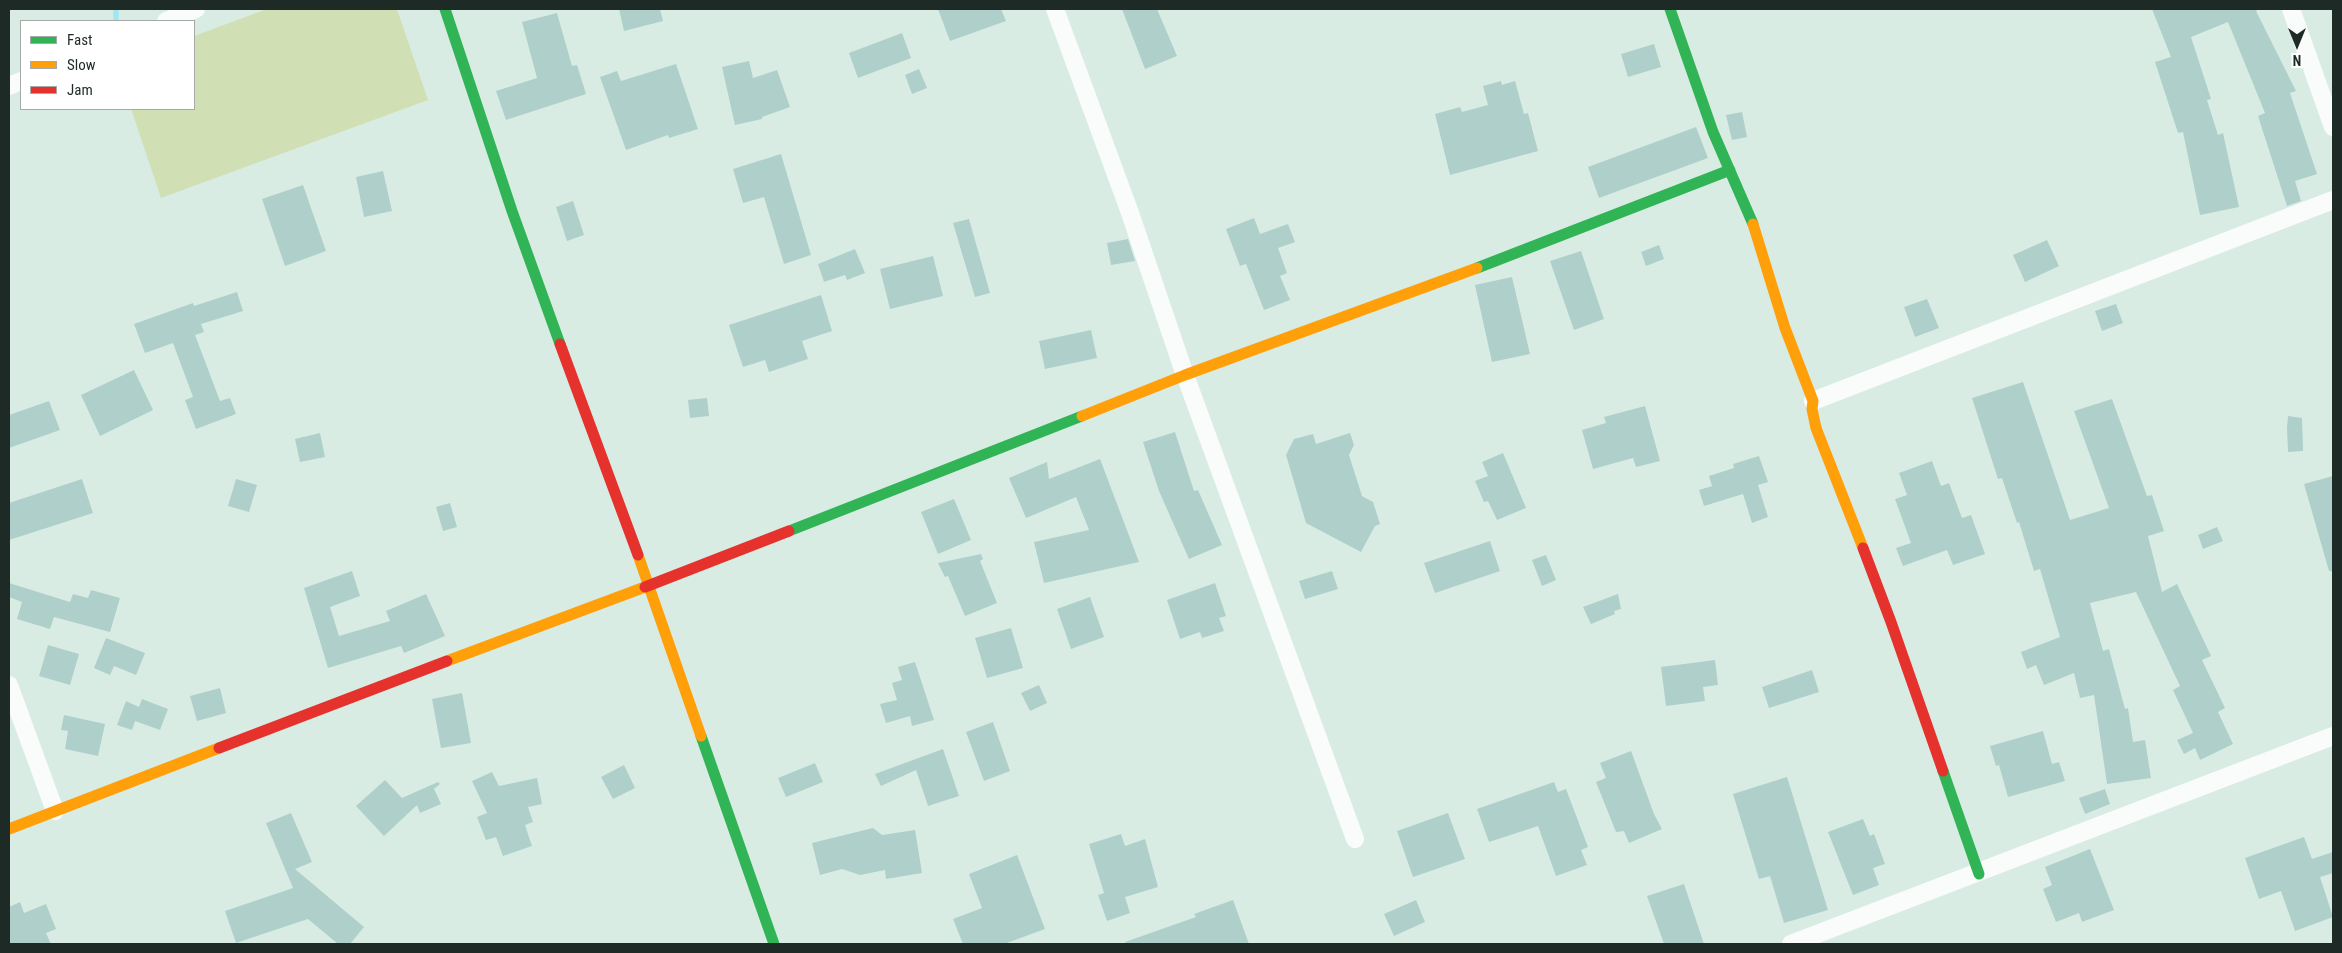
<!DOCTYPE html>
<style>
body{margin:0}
#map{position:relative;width:2342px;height:953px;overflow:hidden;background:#d9ece4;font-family:"Roboto Condensed",sans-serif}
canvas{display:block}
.frame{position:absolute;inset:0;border:10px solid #1d2a25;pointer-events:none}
.legend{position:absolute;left:20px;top:20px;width:175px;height:90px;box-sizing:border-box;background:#fff;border:1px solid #a5aaa8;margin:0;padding:6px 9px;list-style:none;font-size:15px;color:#1d2a25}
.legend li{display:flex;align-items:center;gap:10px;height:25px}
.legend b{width:25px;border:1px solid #a5aaa8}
.north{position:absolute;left:2272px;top:20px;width:50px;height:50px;-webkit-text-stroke:4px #fff;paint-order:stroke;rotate:180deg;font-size:14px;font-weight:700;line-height:20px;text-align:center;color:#1d2a25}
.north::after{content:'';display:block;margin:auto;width:18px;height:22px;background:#1d2a25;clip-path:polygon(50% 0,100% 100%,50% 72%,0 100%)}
</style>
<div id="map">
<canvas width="2342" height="953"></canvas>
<div class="frame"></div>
<ul class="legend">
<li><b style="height:6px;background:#30b455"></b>Fast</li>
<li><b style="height:6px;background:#ff9f0a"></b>Slow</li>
<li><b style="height:6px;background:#e5322d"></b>Jam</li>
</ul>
<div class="north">N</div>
</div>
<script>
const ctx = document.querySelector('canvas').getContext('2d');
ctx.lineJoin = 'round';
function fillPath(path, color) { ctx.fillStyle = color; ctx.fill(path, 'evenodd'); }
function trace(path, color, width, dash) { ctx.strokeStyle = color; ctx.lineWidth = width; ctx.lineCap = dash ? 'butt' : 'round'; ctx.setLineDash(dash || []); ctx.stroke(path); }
fillPath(new Path2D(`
 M267,9H397L428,100L161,198L131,109H194V36Z`), '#d0e0b4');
trace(new Path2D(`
 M116,18V9`), '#a3e4f1', 5.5);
fillPath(new Path2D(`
 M619,9H660L663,21L624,31Z
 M938,9H1001L1006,21L950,41Z
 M1122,9H1157L1177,56L1145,69Z
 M2152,9H2259L2256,11L2296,91L2290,93L2317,174L2295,181L2301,201L2287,206L2258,116L2265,113L2228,22L2191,37L2211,99L2207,100L2218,135L2223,133L2239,207L2200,215L2183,132L2178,133L2155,62L2171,57Z
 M557,13L572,66L577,65L586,94L506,120L496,91L537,78L522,22Z
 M902,33L911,58L858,78L849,53Z
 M1654,44L1661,67L1628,77L1621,54Z
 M749,61L753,78L777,70L790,107L762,117V119L735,125L722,67Z
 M676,64L698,129L669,138L668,135L626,150L600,77L617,71L621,81Z
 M919,69L927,88L912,94L905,75Z
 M1501,81L1502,85L1515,81L1524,114L1528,113L1538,151L1450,175L1435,114L1460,107L1462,112L1488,105L1483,86Z
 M1742,112L1747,137L1732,140L1726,115Z
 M1696,127L1708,158L1599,198L1588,167Z
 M781,154L811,255L784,264L764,197L743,203L733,169Z
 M383,171L392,211L364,217L356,177Z
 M303,185L326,251L285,266L262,199Z
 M573,201L584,235L567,241L556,207Z
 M1254,218L1260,234L1288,224L1295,242L1278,248L1287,273L1280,276L1290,300L1264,310L1246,264L1240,266L1226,229Z
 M969,219L990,293L975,297L953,223Z
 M1128,239L1135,261L1111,265L1107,243Z
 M2047,240L2059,266L2025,282L2013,255Z
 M1659,245L1664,259L1646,266L1641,252Z
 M855,249L865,273L847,280L845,275L824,282L818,264Z
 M1581,251L1604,319L1574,330L1550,261Z
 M933,256L943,296L890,309L880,269Z
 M1512,277L1530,354L1492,362L1475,285Z
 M237,292L243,311L201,324L204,332L195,335L220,401L230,398L236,414L196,429L185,400L193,397L173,343L145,353L134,324L193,303L194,306Z
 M821,295L832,331L802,341L808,359L769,372L765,360L743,367L729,325Z
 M1927,299L1939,328L1915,337L1904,307Z
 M2116,304L2123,323L2102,331L2095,311Z
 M1091,330L1097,358L1045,369L1039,341Z
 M134,370L153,410L100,436L81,395Z
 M2023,382L2070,520L2109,508L2074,411L2112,399L2147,496L2152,495L2164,531L2148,536L2162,592L2177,584L2211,656L2202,660L2225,708L2218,712L2233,744L2200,760L2195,748L2184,754L2177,740L2193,733L2173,690L2180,686L2136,592L2090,603L2103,651L2109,649L2125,709L2128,708L2133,742L2145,740L2151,778L2107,784L2094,695L2080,698L2074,673L2044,685L2036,665L2027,669L2021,652L2060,637L2040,569L2034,571L2019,522L2017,523L2002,478L1998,479L1972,398Z
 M707,398L709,416L690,418L688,400Z
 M49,401L60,430L9,448V415Z
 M1645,406L1660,461L1636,467L1633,458L1593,469L1582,430L1606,423L1604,417Z
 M2288,416L2302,418L2303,451L2288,452L2287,428Z
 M1175,432L1194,491L1198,490L1222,545L1189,559L1159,491L1143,442Z
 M320,433L325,457L300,462L295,439Z
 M1350,433L1354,445L1349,455L1362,496L1373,502L1380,524L1375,526L1361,552L1306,523L1286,455L1294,439L1313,434L1316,444Z
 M1503,453L1526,508L1497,520L1488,501L1484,502L1475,481L1488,476L1482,462Z
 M1759,456L1768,482L1758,485L1768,517L1752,523L1743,494L1704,506L1699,490L1712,486L1709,476L1734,468L1733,464Z
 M1100,459L1139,562L1044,583L1034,542L1089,530L1076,497L1026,518L1009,478L1047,462L1049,479Z
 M1932,461L1941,486L1949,483L1962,518L1971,515L1985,554L1953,565L1947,550L1903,566L1896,548L1911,543L1895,499L1907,495L1899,473Z
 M2333,476V571H2329L2304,484Z
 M82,479L93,513L9,540V503Z
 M236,479L257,485L249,512L228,506Z
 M954,499L971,540L938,554L921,512Z
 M450,503L457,527L443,531L436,507Z
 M2217,527L2223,541L2203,549L2198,535Z
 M1490,541L1500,571L1435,593L1424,563Z
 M981,554L983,559L980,561L997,603L965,616L948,576L945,577L938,563Z
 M1546,555L1556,580L1542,586L1532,560Z
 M352,571L360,596L330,607L339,636L390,621L386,611L426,594L445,636L404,653L401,646L328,668L304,588Z
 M1332,571L1338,589L1305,599L1299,581Z
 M9,583L70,602L73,594L88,598L91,590L120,598L110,632L54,617L50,629L17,619L22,602L9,597Z
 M1215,583L1226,616L1219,618L1224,631L1202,638L1200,632L1180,639L1167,600Z
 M1618,594L1621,609L1614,611L1615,614L1591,624L1583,607Z
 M1090,597L1104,637L1071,649L1057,609Z
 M1011,628L1023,668L987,678L975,638Z
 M106,638L145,653L136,675L114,666L110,675L94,668Z
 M48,645L79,654L70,685L39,676Z
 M1715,660L1718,685L1703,687L1705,701L1666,706L1661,667Z
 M915,662L934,720L912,726L910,716L886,723L880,704L897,700L892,683L902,680L898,667Z
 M1812,670L1819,692L1769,708L1762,687Z
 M1039,685L1047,703L1030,711L1021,693Z
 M220,688L226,713L197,721L190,696Z
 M462,693L471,743L441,748L432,699Z
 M142,699L168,709L160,730L135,721L132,730L117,725L126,701L139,707Z
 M64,715L105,724L98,756L65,749L68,731L61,730Z
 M993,722L1010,771L984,781L966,732Z
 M2043,731L2052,764L2059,762L2065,781L2008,797L1999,765L1996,766L1990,746Z
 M943,749L959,796L928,806L916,770L881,786L875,774Z
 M1631,751L1654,814L1662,829L1629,843L1624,831L1616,832L1596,782L1606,778L1600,763Z
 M815,763L823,782L786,797L778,778Z
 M624,765L635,788L613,799L601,777Z
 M492,772L499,786L537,778L542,804L528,807L533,822L525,825L532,846L503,856L496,837L486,840L477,817L487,813L472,781Z
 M1787,777L1828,910L1784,923L1770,876L1759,879L1733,794Z
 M385,780L402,798L438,782L440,784L434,789L441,804L420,813L417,805L384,836L356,806Z
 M1554,782L1558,792L1566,789L1588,847L1581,850L1587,865L1556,876L1538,826L1489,842L1477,809Z
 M2105,789L2110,804L2085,814L2079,798Z
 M291,813L312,862L295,869L364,927L350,944H338L308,919L236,943L225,911L293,888L266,823Z
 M1448,813L1465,859L1413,877L1397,831Z
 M1863,819L1870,836L1874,834L1885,864L1873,868L1879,885L1853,895L1828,832Z
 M873,828L882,835L915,830L922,873L886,879L885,870L860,875L842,869L820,875L812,843Z
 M1121,834L1125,846L1145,839L1158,887L1125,897L1130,913L1107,921L1098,895L1104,893L1089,844Z
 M2304,837L2312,859L2333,852V873L2320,877L2333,917L2295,931L2281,891L2259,899L2245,858Z
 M2090,849L2114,910L2082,922L2079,913L2056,922L2043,889L2052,885L2045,867Z
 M1017,855L1045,929L1004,944H963L953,919L982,908L969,874Z
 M1684,884L1704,944H1664L1647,896Z
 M1233,900L1249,944H1125V942L1196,917L1194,914Z
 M1416,900L1425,922L1394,936L1384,914Z
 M20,902L24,913L46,904L56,929L46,933L51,944H9V907Z`), '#afcfcb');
trace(new Path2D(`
 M1055,9L1129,210L1185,375L1355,839
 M2291,9L2333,127
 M166,21L196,9
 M9,86L21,81
 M1813,401L2333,200
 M9,685L55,811
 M1791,944L2333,736`), '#f9fcfb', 18);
trace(new Path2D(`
 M445,9L512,211L560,344
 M1670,9L1713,132L1753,224
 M1477,268L1730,170
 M789,531L1082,416
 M701,736L774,944
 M1943,771L1979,874`), '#30b455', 11);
trace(new Path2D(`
 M1753,224L1785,328L1813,401L1812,409L1816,428L1863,548
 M1082,416L1185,375L1477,268
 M638,555L701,736
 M447,661L645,587
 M9,829L219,748`), '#ff9f0a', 11);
trace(new Path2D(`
 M560,344L638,555
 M1863,548L1891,622L1943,771
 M645,587L789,531
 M219,748L447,661`), '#e5322d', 11);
</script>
